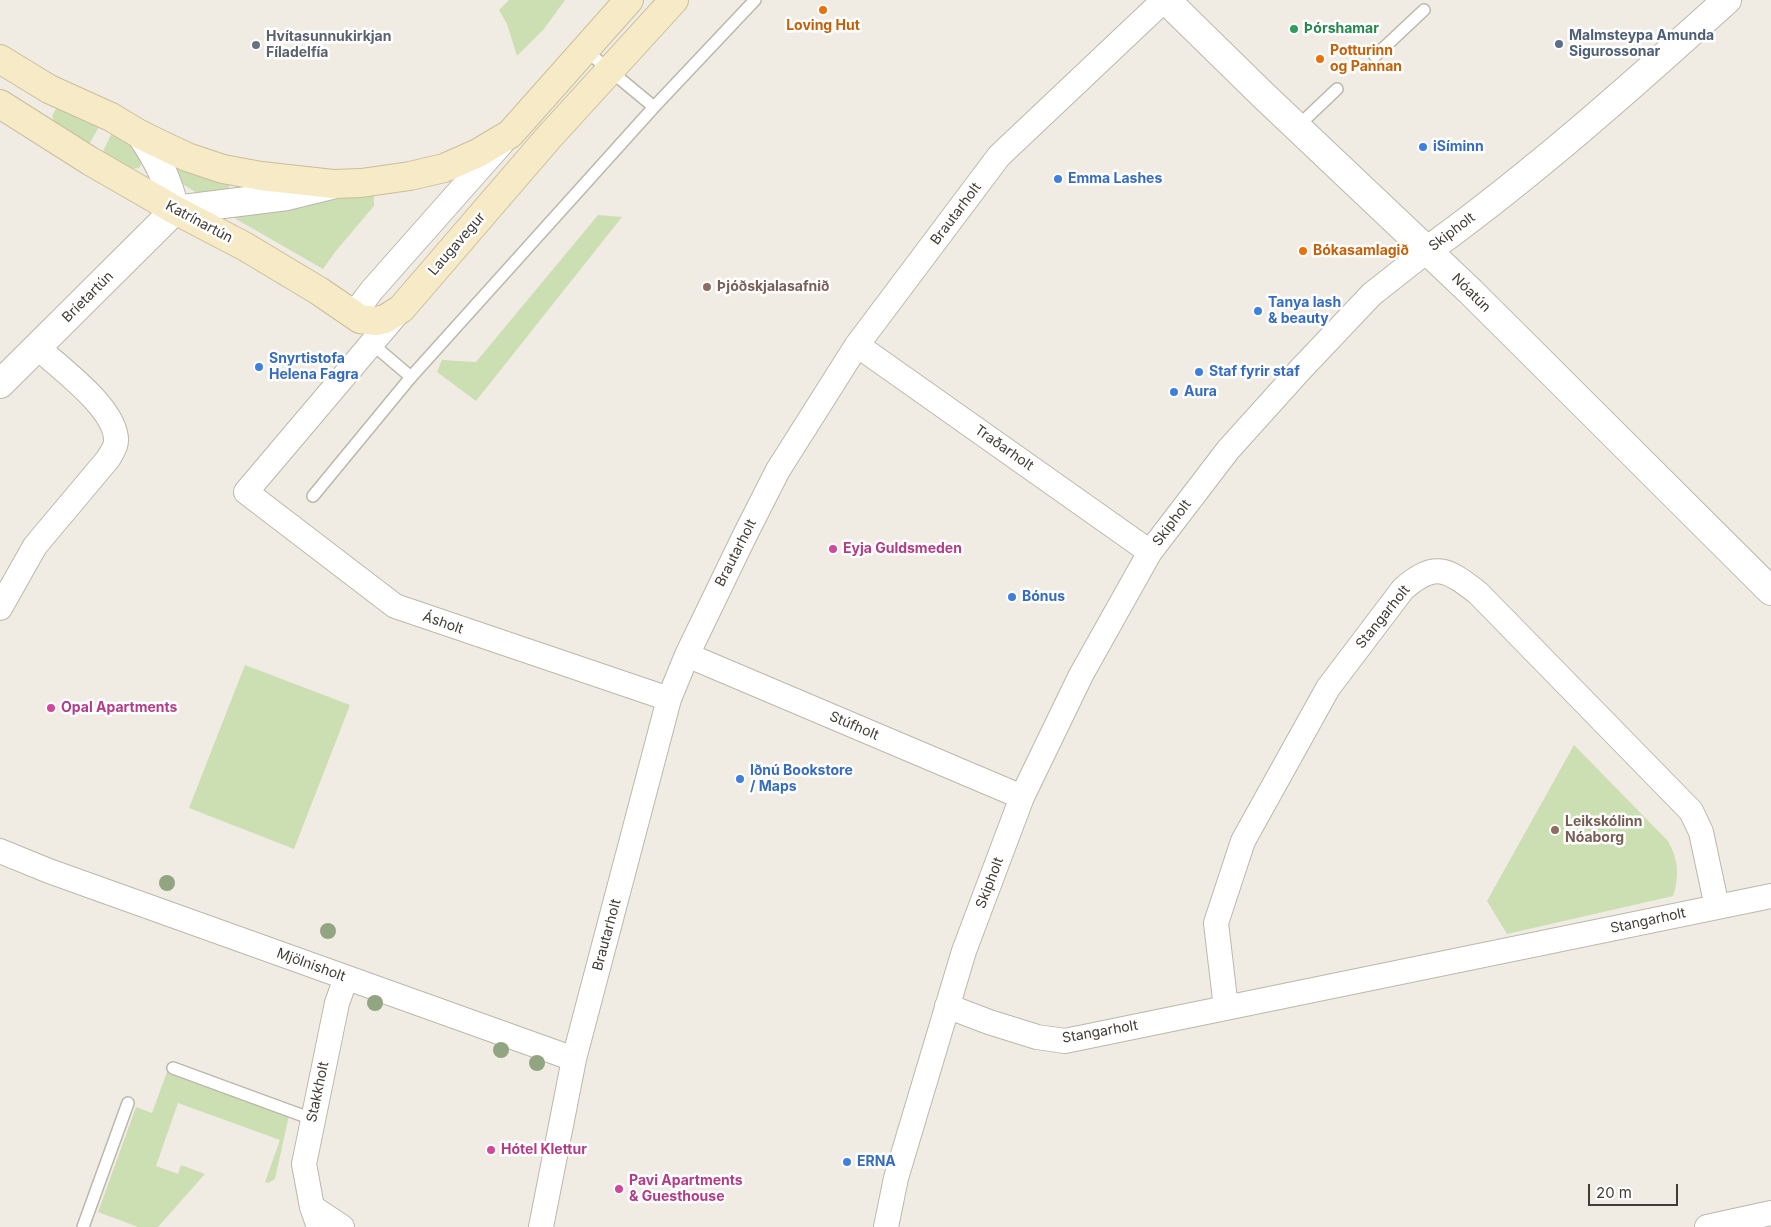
<!DOCTYPE html>
<meta charset="utf-8">
<style>
body{margin:0}
#map{position:relative;width:1771px;height:1227px;overflow:hidden;background:#f0ece4;font-family:Inter,sans-serif}
canvas{display:block}
.scale{position:absolute;left:1588px;top:1184px;width:90px;height:22px;box-sizing:border-box;border:2px solid #413c35;border-top:0;padding-left:6px;font-size:15px;line-height:18px;white-space:nowrap;color:#413c35;-webkit-text-stroke:4px #fff;paint-order:stroke}
</style>
<div id="map">
<canvas width="1771" height="1227"></canvas>
<div class="scale">20 m</div>
</div>
<script>
const ctx = document.querySelector('canvas').getContext('2d');
ctx.lineJoin = 'round';
function fillPath(path, color) { ctx.fillStyle = color; ctx.fill(path, 'evenodd'); }
function trace(path, color, width, dash) { ctx.strokeStyle = color; ctx.lineWidth = width; ctx.lineCap = dash ? 'butt' : 'round'; ctx.setLineDash(dash || []); ctx.stroke(path); }
function drawText(font, color, halo, rows, align = 'center') {
  ctx.font = font + ' Inter,sans-serif'; ctx.lineWidth = 5; ctx.setLineDash([]); ctx.textBaseline = 'middle'; ctx.strokeStyle = halo; ctx.fillStyle = color; for (const [text, x, y, turn = 0] of rows) {
    ctx.save(); ctx.translate(x, y); ctx.rotate((+turn || 0) * Math.PI / 180); ctx.textAlign = isNaN(turn) ? turn : align; if (halo) ctx.strokeText(text, 0, 0); ctx.fillText(text, 0, 0); ctx.restore();
  }
}
fillPath(new Path2D(`
 M509,0H565L544,29L517,56L507,24L499,10Z
 M57,107L100,125L87,148L56,125L52,116Z
 M113,131C127,139 135,149 143,161L139,168L130,169L101,155Z
 M176,167L229,181V190L203,197L178,181L173,172Z
 M374,195V206L335,252L323,269L236,219L230,213L237,209Z
 M598,215L622,217L476,401L437,372L442,360L476,362Z
 M245,665L350,705L294,849L189,808Z
 M1574,745L1668,841C1678,859 1680,876 1673,896L1507,934L1487,901Z
 M167,1072L289,1115L275,1179L268,1183L265,1182L280,1140L178,1103L156,1166L178,1174L181,1165L205,1174L158,1227H138L98,1212L136,1107L152,1113Z`), '#cbdfb2');
const service = new Path2D(`
 M584,49L654,107
 M1375,56L1424,10
 M1297,127L1337,89
 M371,343L411,377
 M313,496L411,377L654,107L755,0
 M173,1068L312,1119
 M83,1227L128,1103`);
const minor = new Path2D(`
 M400,310L246,492L395,606L669,699
 M353,315L372,290L502,143
 M857,345L1150,552
 M0,608L35,546L108,459C111,454 116,447 116,441C117,409 60,368 37,347
 M687,655L1022,797
 M0,851L49,871L574,1059
 M947,1006L989,1022L1037,1037L1065,1041L1771,896
 M1226,1008L1216,923L1243,841L1328,688L1403,589C1435,561 1447,569 1478,593L1691,811L1701,832L1717,907
 M312,1207L342,1227
 M319,1227L312,1207L304,1164L337,1003L346,978
 M541,1227L574,1059L669,699L687,655L745,535L778,470L857,345L999,156L1164,0
 M886,1227L896,1178L964,951L1022,797L1081,675L1150,552L1228,450L1300,370L1372,294L1428,250
 M1707,1227L1771,1213`);
const tertiary = new Path2D(`
 M1166,0L1263,95L1471,292L1771,591
 M141,135C158,160 168,180 175,210
 M175,210L287,196L332,185
 M1428,250C1533,174 1631,87 1727,0
 M0,384L175,210`);
const secondary = new Path2D(`
 M0,59L49,89L111,117L141,135L187,157L223,169L261,176L333,184L361,183L410,176L444,168L478,153L510,134L629,0
 M0,104L90,161L175,210L244,246L319,291L360,319L376,321L385,319L401,309L549,137L674,0`);
trace(service, '#bdb7ab', 14);
trace(minor, '#bdb7ab', 26);
trace(tertiary, '#bdb7ab', 30);
trace(secondary, '#cabe99', 30);
trace(service, '#fff', 11);
trace(minor, '#fff', 24);
trace(tertiary, '#fff', 28);
trace(secondary, '#f7ebc7', 28);
ctx.fillStyle = '#92a581';
for (const [x, y] of [
 [167,883],
 [328,931],
 [375,1003],
 [501,1050],
 [537,1063]
]) { ctx.beginPath(); ctx.arc(x, y, 8, 0, 2 * Math.PI); ctx.fill(); }
for (const [x, y, r, color] of [
 [823,10,5,"#e8710a"],
 [1294,29,5,"#2e9e5b"],
 [1559,44,5,"#5c6f8a"],
 [256,45,5,"#6b7280"],
 [1320,59,5,"#e8710a"],
 [1423,147,5,"#3f7fe0"],
 [1058,179,5,"#3f7fe0"],
 [1303,251,5,"#e8710a"],
 [707,287,5,"#8d6e63"],
 [1258,311,5,"#3f7fe0"],
 [259,367,5,"#3f7fe0"],
 [1199,372,5,"#3f7fe0"],
 [1174,392,5,"#3f7fe0"],
 [833,549,5,"#d1479c"],
 [1012,597,5,"#3f7fe0"],
 [51,708,5,"#d1479c"],
 [740,779,5,"#3f7fe0"],
 [1555,830,5,"#8d6e63"],
 [491,1150,5,"#d1479c"],
 [847,1162,5,"#3f7fe0"],
 [619,1189,5,"#d1479c"]
]) { const dot = new Path2D(); dot.arc(x, y, r, 0, 2 * Math.PI); ctx.fillStyle = color; ctx.fill(dot); trace(dot, '#fff', 2); }
drawText('bold 14px', '#c56008', '#fff', [
 ["Loving Hut",823,26,"center"],
 ["Potturinn",1330,51],
 ["og Pannan",1330,67],
 ["Bókasamlagið",1313,251]
], 'left');
drawText('bold 14px', '#27864d', '#fff', [
 ["Þórshamar",1304,29]
], 'left');
drawText('bold 14px', '#4e5e75', '#fff', [
 ["Malmsteypa Amunda",1569,36],
 ["Sigurossonar",1569,52]
], 'left');
drawText('bold 14px', '#5b616d', '#fff', [
 ["Hvítasunnukirkjan",266,37],
 ["Fíladelfía",266,53]
], 'left');
drawText('bold 14px', '#366cbe', '#fff', [
 ["iSíminn",1433,147],
 ["Emma Lashes",1068,179],
 ["Tanya lash",1268,303],
 ["& beauty",1268,319],
 ["Snyrtistofa",269,359],
 ["Helena Fagra",269,375],
 ["Staf fyrir staf",1209,372],
 ["Aura",1184,392],
 ["Bónus",1022,597],
 ["Iðnú Bookstore",750,771],
 ["/ Maps",750,787],
 ["ERNA",857,1162]
], 'left');
drawText('14px', '#413c35', '#fff', [
 ["Brautarholt",956,214,-53],
 ["Katrínartún",199,222,28],
 ["Skipholt",1452,232,-37],
 ["Laugavegur",457,244,-49],
 ["Nóatún",1471,293,45],
 ["Bríetartún",88,297,-45],
 ["Traðarholt",1004,448,35],
 ["Skipholt",1172,523,-53],
 ["Brautarholt",736,553,-63],
 ["Stangarholt",1383,617,-51],
 ["Ásholt",443,623,19],
 ["Stúfholt",854,726,23],
 ["Skipholt",990,883,-69],
 ["Stangarholt",1648,921,-12],
 ["Brautarholt",607,935,-75],
 ["Mjölnisholt",311,965,20],
 ["Stangarholt",1100,1032,-10],
 ["Stakkholt",318,1092,-78]
]);
drawText('bold 14px', '#785e54', '#fff', [
 ["Þjóðskjalasafnið",717,287],
 ["Leikskólinn",1565,822],
 ["Nóaborg",1565,838]
], 'left');
drawText('bold 14px', '#b23c85', '#fff', [
 ["Eyja Guldsmeden",843,549],
 ["Opal Apartments",61,708],
 ["Hótel Klettur",501,1150],
 ["Pavi Apartments",629,1181],
 ["& Guesthouse",629,1197]
], 'left');
</script>
